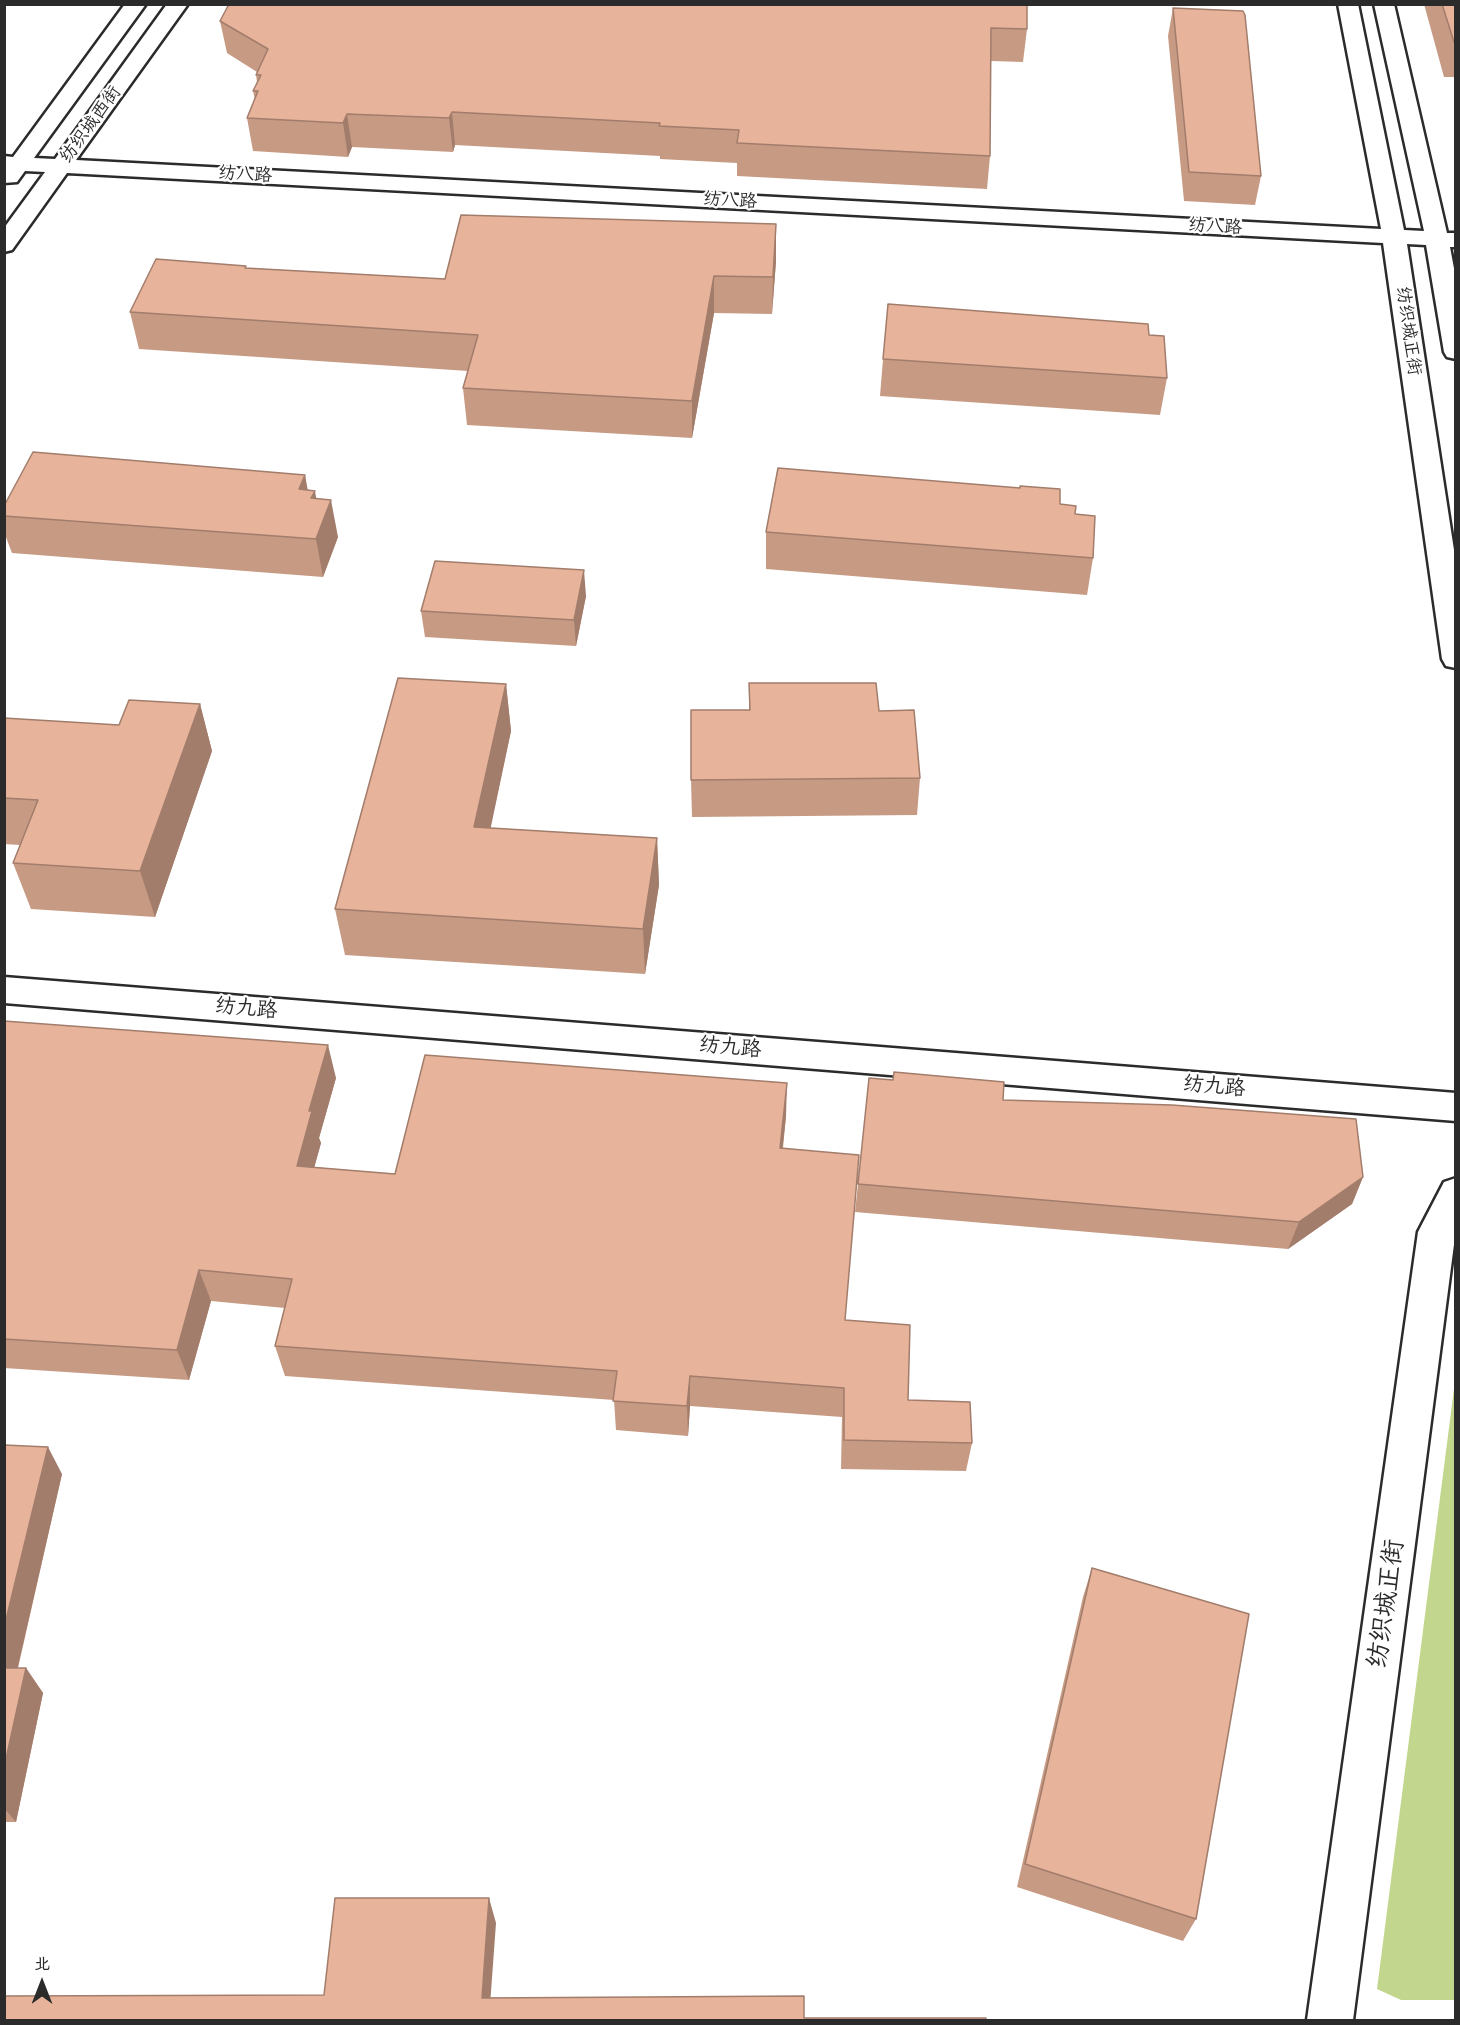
<!DOCTYPE html>
<meta charset="utf-8">
<style>
body{margin:0}
#map{position:relative;width:1460px;height:2025px;overflow:hidden;background:#fff;font-family:"Balsamiq Sans","LXGW WenKai TC",sans-serif}
canvas{display:block}
.frame{position:absolute;inset:0;border:6px solid #2b2b2b;pointer-events:none}
.north{position:absolute;left:12px;top:1953px;width:60px;height:60px;-webkit-text-stroke:4px #fff;paint-order:stroke;rotate:0deg;font-size:16px;font-weight:700;line-height:24px;text-align:center;color:#2b2b2b}
.north::after{content:'';display:block;margin:auto;width:21px;height:27px;background:#2b2b2b;clip-path:polygon(50% 0,100% 100%,50% 72%,0 100%)}
</style>
<div id="map">
<canvas width="1460" height="2025"></canvas>
<div class="frame"></div>
<div class="north">北</div>
</div>
<script>
const ctx = document.querySelector('canvas').getContext('2d');
ctx.lineJoin = 'round';
function fillPath(path, color) { ctx.fillStyle = color; ctx.fill(path, 'evenodd'); }
function trace(path, color, width, dash) { ctx.strokeStyle = color; ctx.lineWidth = width; ctx.lineCap = dash ? 'butt' : 'round'; ctx.setLineDash(dash || []); ctx.stroke(path); }
function drawText(font, color, halo, rows, align = 'center') {
  ctx.font = font + ' "Balsamiq Sans","LXGW WenKai TC",sans-serif'; ctx.lineWidth = 4.5; ctx.setLineDash([]); ctx.textBaseline = 'middle'; ctx.strokeStyle = halo; ctx.fillStyle = color; for (const [text, x, y, turn = 0] of rows) {
    ctx.save(); ctx.translate(x, y); ctx.rotate((+turn || 0) * Math.PI / 180); ctx.textAlign = isNaN(turn) ? turn : align; if (halo) ctx.strokeText(text, 0, 0); ctx.fillText(text, 0, 0); ctx.restore();
  }
}
fillPath(new Path2D(`
 M1455,1381V2000H1401L1377,1989Z`), '#c2d78d');
const minor = new Path2D(`
 M125,4H146L34,158L55,159L167,4H188L76,160L1381,229L1338,4H1358L1404,230L1424,231L1374,4H1394L1447,233H1456V247H1450L1456,279V359L1447,357L1444,352L1426,245L1407,244L1456,563V668L1446,666L1442,659L1383,243L67,173L12,250L4,252V228L45,172L25,171L17,182L4,183V156L13,157Z
 M4,977L1456,1093V1121L4,1003Z
 M1456,1178V1229L1353,2020H1307L1418,1232L1444,1182Z`);
trace(minor, '#2b2b2b', 5);
fillPath(minor, '#fff');
fillPath(new Path2D(`
 M229,4L1027,29L1023,62L991,61L990,156L987,189L737,176V163L660,159V156L455,145L453,152L352,147L348,157L253,151L247,118L255,100L253,91L257,82L256,75L257,72L227,53L220,21Z
 M1424,4H1455V77H1444Z
 M1173,8L1261,176L1255,205L1184,201L1168,36Z
 M776,224V261L772,314L714,313L692,438L467,425L463,388L468,371L139,349L130,312L246,266V268L445,279Z
 M1149,335L1167,378L1160,415L880,396L883,359Z
 M305,475L307,490L316,499L338,537L323,577L12,553L4,532V506Z
 M1075,514L1093,558L1087,595L766,569V532Z
 M586,596L576,646L425,637L421,611Z
 M749,683L879,711L920,778L917,815L692,817L691,780L749,710Z
 M506,684L511,731L490,828L657,838L659,885L645,974L345,955L335,909Z
 M200,704L212,751L155,917L31,909L13,863L20,845L4,844V718L119,725Z
 M4,1021L336,1078L319,1138L321,1143L314,1167L395,1174L786,1116L783,1148L845,1320L908,1400L972,1443L966,1471L841,1469L842,1417L690,1406L688,1436L616,1430L614,1400L285,1376L275,1346L285,1308L211,1301L189,1380L4,1368Z
 M1003,1100L1363,1177L1352,1204L1288,1249L855,1212L858,1184Z
 M4,1445L62,1474L18,1668H26L43,1693L16,1822H4Z
 M1092,1568L1196,1919L1183,1941L1017,1887L1083,1597Z`), '#c79a84');
fillPath(new Path2D(`
 M452,112L455,145L453,152L449,118Z
 M347,114L352,147L348,157L343,123Z
 M776,224V261L772,314L773,277Z
 M714,276V313L692,438V401Z
 M305,475L312,513L299,489Z
 M315,491L321,525L331,500L338,537L323,577L316,539L311,498Z
 M584,570L586,596L576,646L574,620Z
 M506,684L511,731L481,874L474,827Z
 M200,704L212,751L155,917L140,871Z
 M657,838L659,885L645,974L643,929Z
 M328,1045L336,1078L319,1138L321,1143L306,1198L297,1166L309,1111Z
 M787,1083L786,1116L779,1180L780,1148Z
 M1363,1177L1352,1204L1288,1249L1299,1222Z
 M199,1270L211,1301L189,1380L177,1350Z
 M690,1376V1406L688,1436L687,1406Z
 M48,1447L62,1474L12,1692L4,1681V1628Z
 M26,1668L43,1693L16,1822L4,1808V1768Z
 M489,1898L496,1923L489,2019L482,1998Z`), '#a27d6c');
const building = new Path2D(`
 M229,4H1027V29L991,28L990,156L737,143L739,130L659,126L660,123L452,112L449,118L347,114L343,123L247,118L258,91H253L261,75H256L268,49L220,21Z
 M1442,4H1455V42H1454Z
 M1173,8L1243,11L1245,15L1261,176L1189,172Z
 M461,215L776,224L773,277L714,276L692,401L463,388L478,335L130,312L156,259L246,266L245,268L445,279Z
 M888,304L1148,324L1149,335L1164,336L1167,378L883,359Z
 M33,452L305,475L299,489L315,491L311,498L331,500L316,539L4,516V506Z
 M778,468L1020,488V486L1060,489V504L1076,506L1075,514L1095,516L1093,558L766,532Z
 M435,561L584,570L574,620L421,611Z
 M398,678L506,684L474,827L657,838L643,929L335,909Z
 M749,683H876L879,711L914,710L920,778L691,780V710H750Z
 M129,700L200,704L140,871L13,863L38,800L4,798V718L119,725Z
 M4,1021L328,1045L309,1111H312L297,1166L395,1174L425,1055L787,1083L780,1148L859,1155L845,1320L910,1325L908,1400L970,1402L972,1443L844,1440V1388L690,1376L687,1406L613,1401L617,1371L275,1346L292,1279L199,1270L177,1350L4,1339Z
 M894,1072L1004,1082L1003,1100L1172,1105L1356,1119L1363,1177L1299,1222L858,1184L869,1078L893,1080Z
 M4,1445L48,1447L4,1628Z
 M1092,1568L1249,1614L1196,1919L1025,1864Z
 M4,1668H26L4,1768Z
 M335,1898H489L482,1998L804,1996V2018H986V2020H4V1996L324,1995Z`);
fillPath(building, '#e7b39a');
trace(building, '#a27d6c', 1.5);
drawText('18px', '#2b2b2b', '#fff', [
 ["纺织城西街",91,125,-54],
 ["纺八路",245,175,3],
 ["纺八路",730,201,3],
 ["纺八路",1215,227,3],
 ["纺织城正街",1408,331,82]
]);
drawText('21px', '#2b2b2b', '#fff', [
 ["纺九路",246,1009,5],
 ["纺九路",730,1048,5],
 ["纺九路",1214,1087,5]
]);
drawText('26px', '#2b2b2b', '#fff', [
 ["纺织城正街",1387,1604,-82]
]);
</script>
